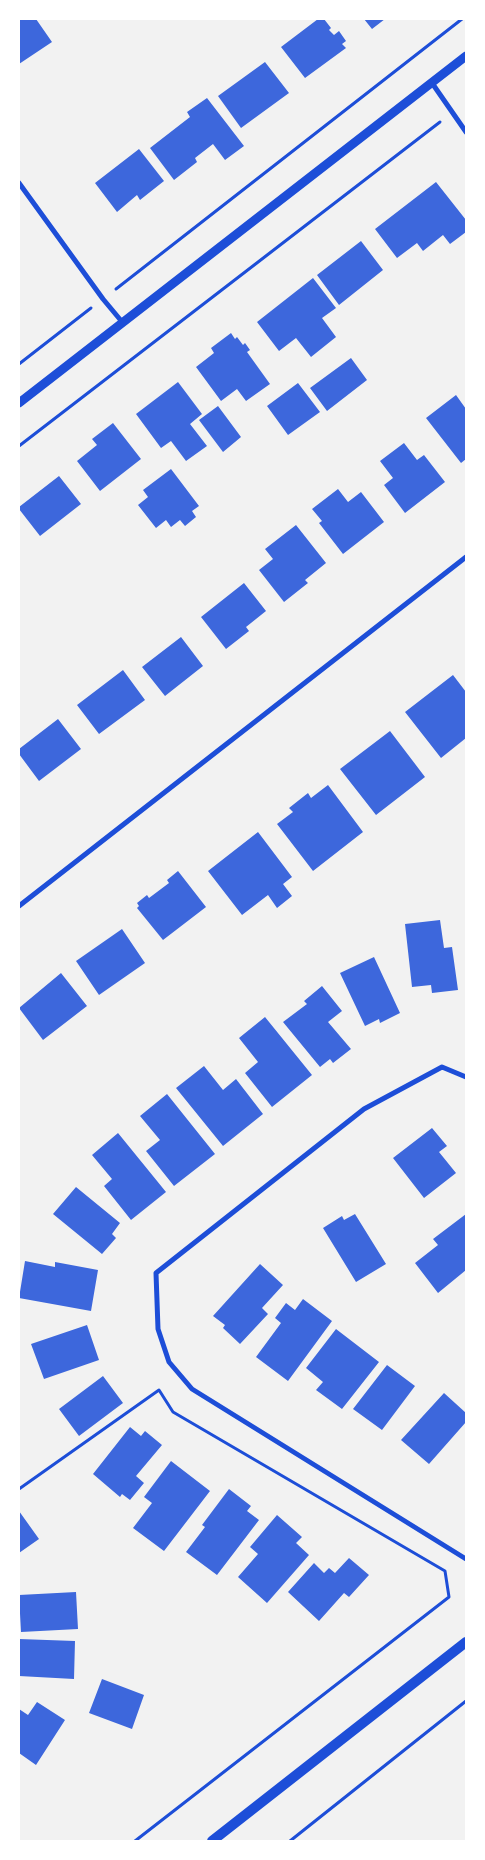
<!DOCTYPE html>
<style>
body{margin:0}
#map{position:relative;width:485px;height:1860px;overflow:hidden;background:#f2f2f2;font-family:"Fira Sans Condensed",sans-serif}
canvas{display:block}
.frame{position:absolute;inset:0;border:20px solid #fff;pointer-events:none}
</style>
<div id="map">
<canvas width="485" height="1860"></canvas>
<div class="frame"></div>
</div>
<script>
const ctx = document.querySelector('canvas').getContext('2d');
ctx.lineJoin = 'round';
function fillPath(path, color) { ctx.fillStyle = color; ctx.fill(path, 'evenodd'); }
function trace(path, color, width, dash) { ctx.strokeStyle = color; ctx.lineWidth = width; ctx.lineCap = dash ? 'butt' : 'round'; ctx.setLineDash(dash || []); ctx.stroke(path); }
fillPath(new Path2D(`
 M19,19H36L52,42L19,64Z
 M318,19H324L331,28L329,30L334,35L339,31L346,41L342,44L346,48L305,78L281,47Z
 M364,19H385L372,29Z
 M265,62L289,93L241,128L218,96Z
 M207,98L244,146L225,160L213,144L195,158L197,162L174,180L150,148L190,117L187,112Z
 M139,149L164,181L140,200L137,195L117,212L95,183Z
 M436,182L466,220V232L450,244L443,235L423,251L417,243L397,258L375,229Z
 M361,241L383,270L339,305L317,275Z
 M313,278L336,308L322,318L336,337L311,357L296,338L279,351L257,322Z
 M231,333L235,339L237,337L243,345L245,343L250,350L247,352L270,384L246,401L237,389L221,401L196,367L214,353L211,348Z
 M351,358L367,380L327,411L310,388Z
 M178,382L202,414L190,424L207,446L186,461L171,441L161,448L136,414Z
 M298,383L320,412L288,435L267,406Z
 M456,395L466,409V459L461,463L426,418Z
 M218,406L241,437L223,452L199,420Z
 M113,423L141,459L100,491L77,461L97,445L92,439Z
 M404,443L417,460L424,455L445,482L405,513L384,485L393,478L380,461Z
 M171,469L199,506L192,511L196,517L185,526L180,520L171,527L166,520L156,528L138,505L148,497L143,490Z
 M59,476L81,504L40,536L19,509V507Z
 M338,489L348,502L361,492L384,522L343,554L319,523L322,521L312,509Z
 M296,525L326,563L305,580L308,583L284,602L259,570L273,559L265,549Z
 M244,583L266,611L246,627L249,631L226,649L201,617Z
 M181,637L203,666L165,696L142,667Z
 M123,670L145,700L99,734L77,705Z
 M453,675L466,692V738L441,758L405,712Z
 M58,719L81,749L39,781L19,754V749Z
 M390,731L425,777L376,815L340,769Z
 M328,785L363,832L313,871L277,824L293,812L289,808L308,793L311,798Z
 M258,832L292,877L283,884L292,896L277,908L268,895L242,915L208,871Z
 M178,871L206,907L163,940L137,908L139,906L137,903L147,895L149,898L169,883L167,880Z
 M440,920L444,948L452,947L458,990L432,993L431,985L412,987L405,924Z
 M122,929L145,963L99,995L76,961Z
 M374,957L400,1013L380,1023L379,1019L365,1026L340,973Z
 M61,973L87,1006L43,1040L19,1008Z
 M322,986L342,1011L328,1022L351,1049L333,1063L330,1059L320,1067L283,1022L307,1004L304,1001Z
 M265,1017L312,1075L272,1107L245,1073L258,1062L239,1038Z
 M204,1066L223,1090L236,1079L263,1114L223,1146L176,1088Z
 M167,1094L215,1154L174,1186L146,1151L160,1140L140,1116Z
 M432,1128L447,1146L439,1152L456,1173L424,1198L393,1158Z
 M118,1133L166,1192L131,1220L104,1186L112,1179L92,1155Z
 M76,1187L120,1223L112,1234L116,1238L102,1254L53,1214Z
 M355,1214L386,1264L356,1282L323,1228L342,1216L344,1220Z
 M466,1214V1270L438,1293L415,1263L438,1245L433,1239Z
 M25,1261L55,1267V1262L98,1270L91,1311L19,1298Z
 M260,1264L283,1285L262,1308L268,1314L240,1344L223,1328L225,1325L213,1316Z
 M303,1299L332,1321L288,1381L256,1357L281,1323L275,1318L286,1303L295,1310Z
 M87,1325L99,1360L44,1379L31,1344Z
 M336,1329L379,1362L342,1409L316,1390L323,1382L306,1368Z
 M387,1365L415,1386L382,1430L353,1409Z
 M103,1376L123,1403L79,1436L59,1409Z
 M444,1393L466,1413V1422L429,1464L401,1440Z
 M130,1427L141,1436L145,1431L162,1445L136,1476L144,1483L130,1500L122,1494L120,1497L93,1474Z
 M171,1461L210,1491L164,1551L133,1528L152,1503L144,1497Z
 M229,1489L251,1506L247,1511L259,1520L217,1575L186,1552L205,1527L202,1525Z
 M19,1511L39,1539L19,1553Z
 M277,1515L302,1537L296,1543L309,1555L267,1603L238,1577L258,1554L250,1547Z
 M349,1558L369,1575L349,1597L344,1593L319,1621L288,1592L314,1563L324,1573L329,1568L335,1573Z
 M76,1592L78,1629L21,1632L19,1595Z
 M19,1639L75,1641L74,1679L19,1676Z
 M102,1679L144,1695L132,1729L89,1713Z
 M37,1702L65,1720L36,1765L19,1753V1709L28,1715Z`), '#3d67dc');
trace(new Path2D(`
 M116,289L462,19
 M19,364L91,308
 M19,446L440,122
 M19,1489L159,1390L173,1412L445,1571L449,1597L135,1841
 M290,1841L466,1701`), '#1d4ed8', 3);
trace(new Path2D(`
 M432,83L466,132
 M19,183L103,299L123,323
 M19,906L466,557
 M466,1077L442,1067L364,1109L156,1273L158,1329L169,1362L192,1389L466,1559`), '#1d4ed8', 5);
trace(new Path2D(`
 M19,403L466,56`), '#1d4ed8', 9);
trace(new Path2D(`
 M212,1841L466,1642`), '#1d4ed8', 10);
</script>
